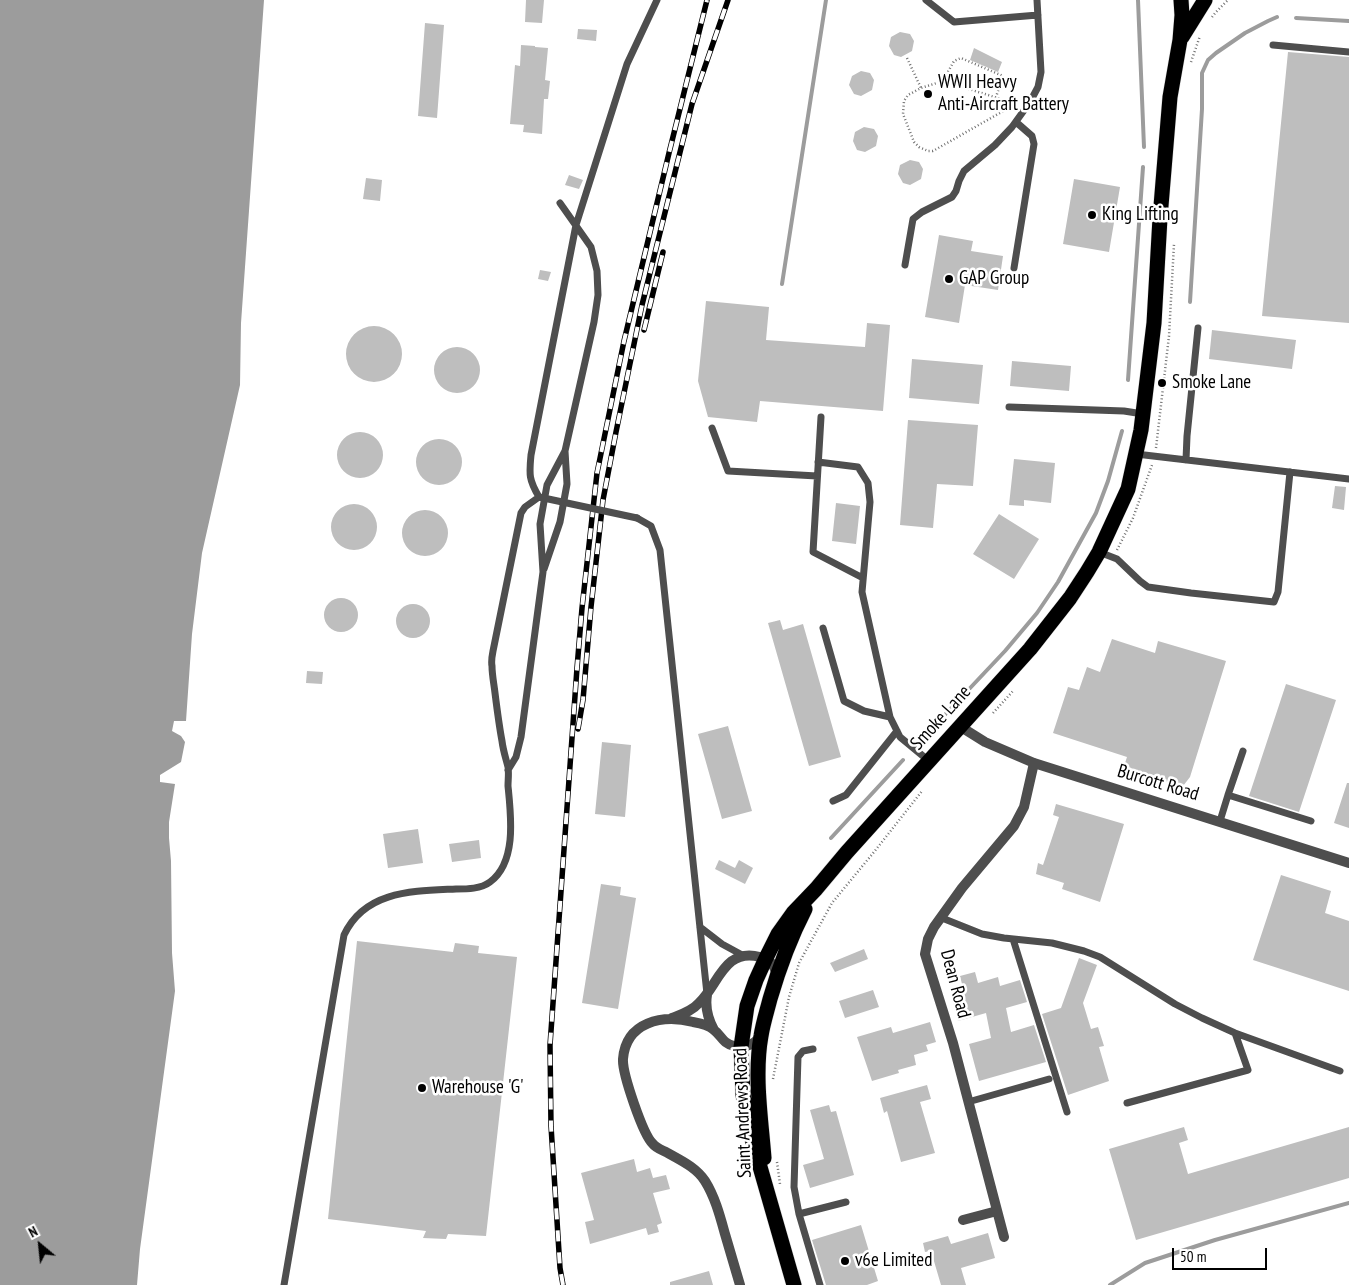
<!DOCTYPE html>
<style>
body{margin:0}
#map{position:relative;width:1349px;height:1285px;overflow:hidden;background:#fff;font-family:"PT Sans Narrow",sans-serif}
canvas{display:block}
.north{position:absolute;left:15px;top:1220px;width:50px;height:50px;-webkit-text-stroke:4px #fff;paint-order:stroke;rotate:332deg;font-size:14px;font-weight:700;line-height:20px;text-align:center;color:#000}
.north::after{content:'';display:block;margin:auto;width:18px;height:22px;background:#000;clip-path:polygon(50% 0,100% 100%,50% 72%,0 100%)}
.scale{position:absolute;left:1172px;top:1248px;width:95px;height:22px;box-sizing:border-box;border:2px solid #000;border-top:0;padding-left:6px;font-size:15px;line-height:18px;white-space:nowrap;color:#000;-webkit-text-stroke:4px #fff;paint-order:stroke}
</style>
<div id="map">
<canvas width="1349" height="1285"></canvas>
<div class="north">N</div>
<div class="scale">50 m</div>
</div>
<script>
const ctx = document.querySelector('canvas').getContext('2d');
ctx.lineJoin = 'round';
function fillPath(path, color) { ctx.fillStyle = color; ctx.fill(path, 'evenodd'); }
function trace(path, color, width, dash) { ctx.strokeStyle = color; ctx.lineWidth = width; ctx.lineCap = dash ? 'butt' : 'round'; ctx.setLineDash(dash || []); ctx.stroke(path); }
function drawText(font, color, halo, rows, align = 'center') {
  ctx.font = font + ' "PT Sans Narrow",sans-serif'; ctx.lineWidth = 5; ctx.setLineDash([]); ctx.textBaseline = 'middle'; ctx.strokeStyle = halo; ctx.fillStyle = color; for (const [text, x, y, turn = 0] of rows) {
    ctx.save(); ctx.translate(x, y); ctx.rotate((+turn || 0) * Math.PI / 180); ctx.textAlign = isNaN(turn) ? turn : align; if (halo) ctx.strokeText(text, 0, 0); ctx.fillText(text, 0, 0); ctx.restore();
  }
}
fillPath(new Path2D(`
 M0,0H264L241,323L240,385L202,553L192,634L186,721H174L172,731L181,736L185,742L181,762L160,775V782L175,784L169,822V838L171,861L172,953L175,991L140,1249L137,1285H0Z`), '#9c9c9c');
trace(new Path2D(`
 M1138,0L1144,147
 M1296,18L1349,21
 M782,284L826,0
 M1190,302L1202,109V73L1208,60L1216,53L1245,33L1268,21L1277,17
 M1128,380L1143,167
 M923,738L1005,651L1037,613L1058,582L1096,513L1108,481L1122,431
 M831,838L903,760
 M1110,1285L1145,1263L1215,1240L1349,1203`), '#9c9c9c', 4);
fillPath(new Path2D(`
 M526,0H544L542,23L525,22Z
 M425,23L444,25L437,118L418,116Z
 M578,29L597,30L596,41L577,39Z
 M900,32L910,34L914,41L912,51L901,57L894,55L889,46L891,37Z
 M521,45L535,46V47L548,48L545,80L550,81L548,99H544L542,134L523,132L524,125L510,124L515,65L520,66Z
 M974,48L1002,62L998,72L970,60Z
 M1288,52L1349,57V323L1262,316Z
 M861,71L870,73L874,80L872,90L861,96L854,94L849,85L852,76Z
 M864,127L874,129L878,136L876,146L865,152L857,150L853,141L855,132Z
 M910,160L919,162L923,169L921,179L910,185L903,183L898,174L900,165Z
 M569,175L583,180L579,189L565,185Z
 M366,178L382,180L380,201L363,199Z
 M1074,179L1120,187L1109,252L1063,244Z
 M939,235L973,241L971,251L1003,256L998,290L965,285L959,323L925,317Z
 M540,270L551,272L548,281L538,279Z
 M706,301L769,307L766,340L865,347L867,323L890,325L883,411L760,401L757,422L708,417L698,381Z
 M346 354a28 28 0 1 1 56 0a28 28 0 1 1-56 0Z
 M1212,330L1296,340L1292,369L1209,359Z
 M434 370a23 23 0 1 1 46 0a23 23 0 1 1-46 0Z
 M912,359L983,365L979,404L909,398Z
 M1012,361L1071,366L1069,391L1010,386Z
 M908,420L978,425L973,486L937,484L933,528L900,525Z
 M337 455a23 23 0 1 1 46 0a23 23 0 1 1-46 0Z
 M416 462a23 23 0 1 1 46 0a23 23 0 1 1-46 0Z
 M1014,459L1055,463L1051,503L1024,500V506L1009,505Z
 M1335,486L1346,487L1344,510L1332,508Z
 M836,503L860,506L856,544L832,541Z
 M331 527a23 23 0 1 1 46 0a23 23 0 1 1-46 0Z
 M402 533a23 23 0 1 1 46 0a23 23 0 1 1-46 0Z
 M999,514L1039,539L1014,579L973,554Z
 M324 615a17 17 0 1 1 34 0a17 17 0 1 1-34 0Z
 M396 621a17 17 0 1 1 34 0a17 17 0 1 1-34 0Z
 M780,620L783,630L803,624L841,757L809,766L768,623Z
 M1112,639L1155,653L1158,641L1226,661L1190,777L1183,786L1123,769L1127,757L1053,733L1068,687L1079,690L1087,667L1100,672Z
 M307,671L323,672L322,684L306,683Z
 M1286,684L1336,700L1299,812L1249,796Z
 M728,726L752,811L722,819L698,734Z
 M602,742L631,745L625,817L595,814Z
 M1347,783H1349V828L1334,823Z
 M1056,804L1124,824L1100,902L1062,889L1064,883L1036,874L1038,863L1043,865L1059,817L1053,815Z
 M418,829L423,863L388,868L383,834Z
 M479,840L481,858L452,862L449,844Z
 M719,860L735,868L739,860L753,868L745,884L715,869Z
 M1281,875L1331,891L1325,913L1349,921V991L1253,960Z
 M601,884L621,887L620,895L636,898L618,1009L582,1003Z
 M357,941L453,952L455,943L479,946L478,953L517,957L486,1236L448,1234L446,1239L423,1238L426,1231L328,1219Z
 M864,949L868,959L835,972L830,963Z
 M1079,958L1097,965L1083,1003L1091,1029L1098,1027L1104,1046L1099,1047L1109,1081L1068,1095L1042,1014L1061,1008Z
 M975,972L978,983L998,977L1000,986L1020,980L1027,1002L1006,1008L1011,1032L1034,1025L1046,1062L979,1081L969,1044L991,1038L986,1013L958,1021L952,999L965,996L960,976Z
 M873,990L879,1007L845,1018L839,1001Z
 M930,1022L936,1042L926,1045L928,1051L914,1055L916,1065L898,1070L899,1073L872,1081L857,1037L891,1027L893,1033Z
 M927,1085L931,1099L920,1102L935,1153L901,1162L887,1111L884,1113L880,1098Z
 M829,1105L831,1112L836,1111L854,1175L810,1188L803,1165L824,1159L810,1110Z
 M1184,1127L1188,1140L1179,1143L1188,1174L1349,1127V1178L1136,1240L1109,1149Z
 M634,1159L637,1172L650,1168L653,1178L666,1175L670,1189L653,1193L662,1223L657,1225L659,1232L648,1235L646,1228L590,1244L585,1222L594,1220L581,1173Z
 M861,1225L878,1281L867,1285H826L812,1240Z
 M988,1233L995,1258L961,1268L966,1285H941L931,1251L925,1252L923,1243L948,1236L951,1244Z
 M709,1271L713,1285H670V1282Z`), '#bebebe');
const highway = new Path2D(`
 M1182,37L1205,0
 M764,1158C761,1119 754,1075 761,1036C763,1023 767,1011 770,999C779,968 790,938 805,909
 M794,1285L752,1139L743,1095L741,1047L747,1006L756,980L766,958L778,934L793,913L816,889L847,852L1030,649L1070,598L1087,572L1099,552L1128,489L1141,430L1154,323L1160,218L1170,97L1180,40L1182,15L1181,0`);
trace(highway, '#dbdbdb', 16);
trace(new Path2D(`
 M1212,17L1216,12L1228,0
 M907,58L921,88
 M1191,62L1200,36
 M943,81L954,61L961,58L1003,76L996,97
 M1016,106L1005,110L933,151H928L919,147L914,142L903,114L904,101L908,95L921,88L943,81L1017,104
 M1156,448L1169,336L1174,244
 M1117,550L1133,518L1152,465
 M993,713L1013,691
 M773,1079L789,997L799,963L832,903L874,852L922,791
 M777,1162L780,1184`), '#707070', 2.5, [1, 2.5]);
trace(new Path2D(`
 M926,0L954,22L1038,15
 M1273,45L1349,52
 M905,265L913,219L922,212L952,197L956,191L959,181L964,171L995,145L1012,127L1030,102L1038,87L1041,72L1037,0
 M1014,268L1034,144L1032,136L1016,122
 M1009,407L1124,411L1143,414
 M821,417L813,552L863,578
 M712,428L728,471L817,476
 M1136,454L1349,479
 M1186,460L1187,436L1198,328
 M818,462L858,467L868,483L870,502L862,592L890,717L900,737L929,761
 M637,518L651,526L660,550L707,994
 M1099,552L1117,559L1140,581L1148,587L1191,593L1274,602L1278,592L1290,472
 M544,569L560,522L567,484L565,451
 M823,628L844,701L864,711L890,717
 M508,770L516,757L521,737L543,572L540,524L547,485L565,451L594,322L598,295L597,271L591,247L560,203
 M1228,795L1243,751
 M833,801L846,795L897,731
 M1220,821L1228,795L1311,821
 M942,918L982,934L1004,938L1052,943L1084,951L1100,957L1175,1004L1202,1018L1235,1033L1340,1071
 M700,927L722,944L744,956
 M1013,939L1067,1112
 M813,1049L803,1051L798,1057L794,1187L799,1214L820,1285
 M968,1102L1049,1079
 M1127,1103L1248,1070L1235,1033
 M799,1214L846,1202
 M284,1285L344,935C365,890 414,891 456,889C467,889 481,889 490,882C517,862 511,816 508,786C508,780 509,773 508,767C506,759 503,750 502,741C499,725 497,709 495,693C494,684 492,675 492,666C491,661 492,656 493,651L521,513L525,507L539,497C529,480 529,475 531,455L576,225L627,64L657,0`), '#4e4e4e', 7);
trace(new Path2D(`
 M961,727L985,742L1034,763L1349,863
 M707,995C705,1007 708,1019 714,1030
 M672,1018C682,1014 692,1011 699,1003C718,986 724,947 760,957C771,959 775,966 777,976
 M963,1220L997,1211
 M1004,1237L953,1043L925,954L928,939L934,927L962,888L1014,826L1024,807L1034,763
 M740,1285C735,1268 730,1251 725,1234C720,1216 715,1197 705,1181C696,1167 680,1160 666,1152C662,1150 656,1148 653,1144C643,1135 622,1073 623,1059C626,1022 662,1014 693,1022C699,1023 709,1025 714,1030C722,1036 722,1043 734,1046C745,1049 753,1045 761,1036`), '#4e4e4e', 10);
trace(highway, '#000', 15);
const rail = new Path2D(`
 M644,330L663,252
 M578,729L583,700L591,607L603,500L616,432L642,305L692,104L728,0
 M563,1285L560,1268L551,1126L550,1045L577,668L582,608L597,473L624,341L669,153L707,0`);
trace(rail, '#000', 5.5);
trace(rail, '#fff', 4, [11]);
trace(new Path2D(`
 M539,497L637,518`), '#4e4e4e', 7);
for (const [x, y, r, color] of [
 [928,94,5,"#000"],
 [1092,215,5,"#000"],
 [949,279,5,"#000"],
 [1162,383,5,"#000"],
 [422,1088,5,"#000"],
 [845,1261,5,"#000"]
]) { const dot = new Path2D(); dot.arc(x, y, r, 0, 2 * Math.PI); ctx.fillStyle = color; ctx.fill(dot); trace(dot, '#fff', 2); }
drawText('19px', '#000', '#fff', [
 ["WWII Heavy",938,83],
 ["Anti-Aircraft Battery",938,105],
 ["King Lifting",1102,215],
 ["GAP Group",959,279],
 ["Smoke Lane",1172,383],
 ["Warehouse 'G'",432,1088],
 ["v6e Limited",855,1261]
], 'left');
drawText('19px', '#000', '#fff', [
 ["Smoke Lane",941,718,-48],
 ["Burcott Road",1158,783,17],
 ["Dean Road",955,984,75],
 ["Saint Andrews Road",743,1113,-92]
]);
</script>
